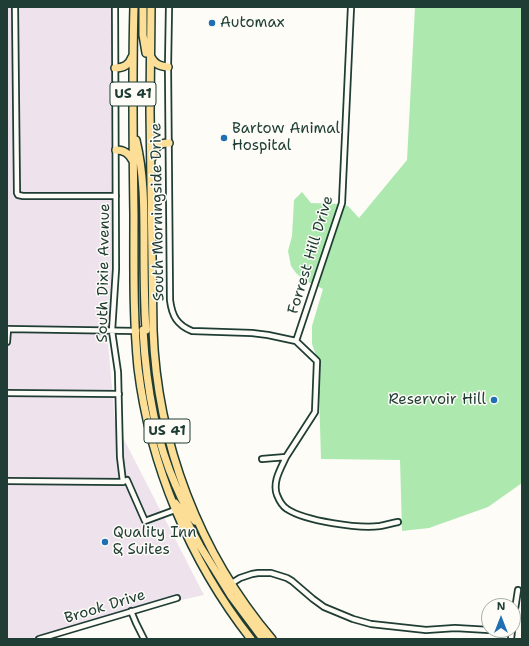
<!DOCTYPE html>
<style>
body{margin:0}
#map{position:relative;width:529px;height:646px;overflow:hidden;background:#fdfcf7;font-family:"Shantell Sans",sans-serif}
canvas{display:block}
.frame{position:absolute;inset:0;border:8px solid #1f3d34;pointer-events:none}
.north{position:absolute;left:481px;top:598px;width:40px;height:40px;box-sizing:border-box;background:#fdfcf7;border:1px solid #a4b0a9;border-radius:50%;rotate:0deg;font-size:11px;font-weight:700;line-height:16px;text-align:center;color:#1f3d34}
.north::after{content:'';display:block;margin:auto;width:14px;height:18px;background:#1f6fb2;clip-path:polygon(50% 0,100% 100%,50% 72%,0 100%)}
</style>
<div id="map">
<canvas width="529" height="646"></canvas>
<div class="frame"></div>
<div class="north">N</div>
</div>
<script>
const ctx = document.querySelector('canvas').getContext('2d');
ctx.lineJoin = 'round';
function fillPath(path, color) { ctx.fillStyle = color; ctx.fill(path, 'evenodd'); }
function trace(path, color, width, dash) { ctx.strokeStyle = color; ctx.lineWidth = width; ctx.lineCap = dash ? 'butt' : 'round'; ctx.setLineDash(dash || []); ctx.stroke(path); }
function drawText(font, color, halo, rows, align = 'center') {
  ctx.font = font + ' "Shantell Sans",sans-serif'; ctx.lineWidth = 3; ctx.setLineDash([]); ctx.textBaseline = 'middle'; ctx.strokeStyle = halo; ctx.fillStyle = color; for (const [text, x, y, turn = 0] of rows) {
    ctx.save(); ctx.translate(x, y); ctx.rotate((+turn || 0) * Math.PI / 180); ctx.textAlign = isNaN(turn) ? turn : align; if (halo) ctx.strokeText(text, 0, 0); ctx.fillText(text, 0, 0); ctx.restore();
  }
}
fillPath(new Path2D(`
 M7,7H111V152L113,236L111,303L108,342L115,422L204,595L131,611L32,639H7Z`), '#eee3ec');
fillPath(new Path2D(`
 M415,7H522V483L488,507L429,528L402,531L400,460L321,459L318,361L312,344V326L323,289L304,280L296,273L291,266L288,251L292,236L294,200L302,192L311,203L339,204L348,206L359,218L407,160Z`), '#ade9af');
const minor = new Path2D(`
 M15,7L17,193L18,195L23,196H116
 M115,7L116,269L112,331L118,372L120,457L123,482L127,480L145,521L175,510
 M169,7L168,67L170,300C172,316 177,325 192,331L252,333L268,335L296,341L317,361L315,412L286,457L262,459
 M7,329L137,331
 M296,341L342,203L351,7
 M7,342L8,329
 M7,393L119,394
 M286,457C281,468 272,482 277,495C279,500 282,506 287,509C305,521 359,529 380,526C386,525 392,523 398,522
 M7,481L123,482
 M232,583L240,578L252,574L258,573H271L287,578L292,581L313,599L324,607L353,619L371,624L426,630L455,628L489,630
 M131,611L136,623L144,639
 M513,622L518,590
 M492,630L512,631
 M39,639L177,598
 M511,639L512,630`);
const primary = new Path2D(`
 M134,7C132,76 133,146 134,215C134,266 133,317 138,368C150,466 190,561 251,639
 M143,7V35L146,53
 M151,7L150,111L153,330C157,442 199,553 272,639
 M150,55C154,64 159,66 168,67
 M115,68C124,68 129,65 132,57
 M136,140C144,173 144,208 144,241C144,271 144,301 146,330
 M116,150C124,150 129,153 133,161
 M152,158C156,147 157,143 169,143
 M143,330C146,383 154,437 176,486C181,498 186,510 195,521
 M175,503L180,509L200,546L231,596L263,639`);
trace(minor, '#1f3d34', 8);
trace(primary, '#1f3d34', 10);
trace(minor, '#fdfcf7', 4.5);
trace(primary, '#fcde96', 7);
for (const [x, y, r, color] of [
 [212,23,4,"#1f6fb2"],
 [224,138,4,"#1f6fb2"],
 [494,400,4,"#1f6fb2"],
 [105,542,4,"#1f6fb2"]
]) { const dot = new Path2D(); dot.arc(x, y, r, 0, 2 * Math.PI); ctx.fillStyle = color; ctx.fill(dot); trace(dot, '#fdfcf7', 1.5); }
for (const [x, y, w] of [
 [133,94,46],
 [167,431,46]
]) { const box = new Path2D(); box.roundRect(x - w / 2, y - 12, w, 24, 3); ctx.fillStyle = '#fdfcf7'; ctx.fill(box); trace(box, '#1f3d34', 1); }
drawText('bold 14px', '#1f3d34', null, [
 ["US 41",133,94],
 ["US 41",167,431]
]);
drawText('15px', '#1f3d34', '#fdfcf7', [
 ["Automax",220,23],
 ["Bartow Animal",232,129],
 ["Hospital",232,146],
 ["Reservoir Hill",486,400,"right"],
 ["Quality Inn",113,533],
 ["& Suites",113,550]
], 'left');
drawText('15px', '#1f3d34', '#fdfcf7', [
 ["South Morningside Drive",158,212,-91],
 ["Forrest Hill Drive",311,255,-73],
 ["South Dixie Avenue",104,273,-89],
 ["Brook Drive",105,607,-17]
]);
</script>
